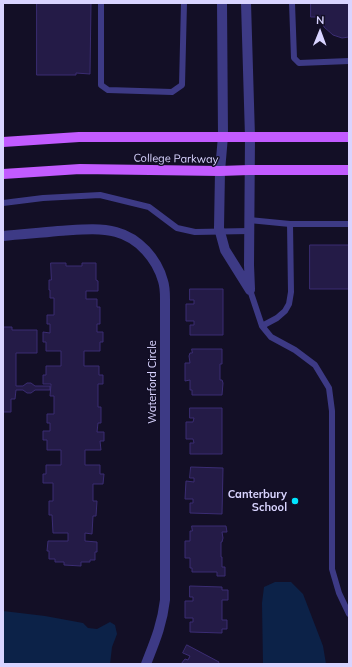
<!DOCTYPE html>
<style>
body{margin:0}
#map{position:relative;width:352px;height:667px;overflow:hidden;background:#130f26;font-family:Mulish,sans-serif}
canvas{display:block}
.frame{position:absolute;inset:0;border:4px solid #d9d4ff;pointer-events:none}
.north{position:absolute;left:300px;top:12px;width:40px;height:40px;-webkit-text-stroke:3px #130f26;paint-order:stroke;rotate:1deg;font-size:11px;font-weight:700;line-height:16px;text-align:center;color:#d9d4ff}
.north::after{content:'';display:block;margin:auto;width:14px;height:18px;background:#d9d4ff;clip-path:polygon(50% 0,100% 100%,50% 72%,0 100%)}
</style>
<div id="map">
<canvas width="352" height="667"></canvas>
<div class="frame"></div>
<div class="north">N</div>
</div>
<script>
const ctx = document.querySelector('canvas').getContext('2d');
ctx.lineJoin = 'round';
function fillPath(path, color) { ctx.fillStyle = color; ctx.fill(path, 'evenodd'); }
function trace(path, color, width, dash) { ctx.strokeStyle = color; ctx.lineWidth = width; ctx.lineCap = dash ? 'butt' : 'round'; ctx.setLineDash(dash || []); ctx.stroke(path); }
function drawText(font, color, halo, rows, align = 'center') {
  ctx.font = font + ' Mulish,sans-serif'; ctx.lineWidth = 3; ctx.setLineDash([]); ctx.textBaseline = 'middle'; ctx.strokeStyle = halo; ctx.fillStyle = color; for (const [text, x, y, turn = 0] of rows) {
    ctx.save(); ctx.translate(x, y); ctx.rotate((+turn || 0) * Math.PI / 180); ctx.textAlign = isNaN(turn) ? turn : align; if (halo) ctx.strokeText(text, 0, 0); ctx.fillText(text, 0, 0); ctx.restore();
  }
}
fillPath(new Path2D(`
 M275,582H291L303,594L323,646L326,664H263L262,603L264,587Z
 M3,611L45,616L83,623L88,628L97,629L110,622L115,625L117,634L112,647L110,664H3Z`), '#0c2248');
const building = new Path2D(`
 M37,3H91L90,74L76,73V75H37Z
 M311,3H349V37L342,38L333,35L324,27L321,17H311Z
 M310,245H349V289H310Z
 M51,263H66V266H82V263H96V280L98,281V291H86V299H97V307H100V324H97V332H103V342H100V351H84V366H99V375H103V384H98V407H101V423H98L97,432H104V441H100L101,450H85V465H100V474H104L103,484H93V501H97L96,516H93L92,534L85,533V541L97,542V552H95V560H90V562H81V566L64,565V562H55V559H49V551H47L48,541H68V533H53L52,515H49V501H53V483H43V474H46V465H61V450H47V440H43V431H50V423H47V414H54V396H50L51,384H43V375H46V366H61V351H46V342H43V332L50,333V324H47V315H54V298H50V290H49V280H51Z
 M190,289H223V335H190V325H194V321H186V304H194V300H190Z
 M3,327H12V330H37V353H16V386H23L27,383H31L35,386H50V390H35L31,393H27L23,390H16L15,399H11V412H3Z
 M192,349H222V364H220V380H222L223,383L222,395H192V390H190V380L185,381V363H190L189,356L190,353H192Z
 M190,408H222V454H190V443H194L193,439H186V422H193L194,418H190Z
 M191,467L223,468L222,514L190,513V503H193V499H185L186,481L194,482V478H190Z
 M192,526H226L227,532H222L223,538L222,542H221V557H222V567H225V576H217V572H192V568H190V558H185V541H190V531H192Z
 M190,586L222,587V590H228V600H222V620H227V629H222V633L190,632V622H193V618H185V601H193V597H190Z
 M187,645L219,662L218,664H181L185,659L188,660L190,656L183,653Z`);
fillPath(building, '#241b47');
trace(building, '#3b2d73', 1);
trace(new Path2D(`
 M101,3V85L108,90L172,92L182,85L184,3
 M292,3L294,58L299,63L349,61
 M3,203L43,198L100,195L149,207L177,228L195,232L249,231
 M249,220L290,224
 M250,290L262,326L271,337L295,350L315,365L329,388L332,411V569L339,593L349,614
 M262,326L277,318L285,311L289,304L291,292L290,224H349`), '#3d3a85', 6);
trace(new Path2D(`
 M222,3L223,136L220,171L219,228L225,250L250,290
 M246,3L250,137L249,265L250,289
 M3,236C21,234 40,233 58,231C77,230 98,227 116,232C139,238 157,259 163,281C165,287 165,293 165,299V600C162,625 155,641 146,664`), '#3d3a85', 10);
trace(new Path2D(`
 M3,142L79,137H349
 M3,174L80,169L220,171L249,170H349`), '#c25bff', 10);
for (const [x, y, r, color] of [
 [295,501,4,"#00e5ff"]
]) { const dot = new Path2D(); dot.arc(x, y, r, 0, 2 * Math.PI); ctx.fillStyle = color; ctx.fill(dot); trace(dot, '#130f26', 1.5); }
drawText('11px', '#d9d4ff', '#130f26', [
 ["College Parkway",176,159,1],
 ["Waterford Circle",153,382,-90]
]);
drawText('bold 11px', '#d9d4ff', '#130f26', [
 ["Canterbury",287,495],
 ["School",287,508]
], 'right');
</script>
